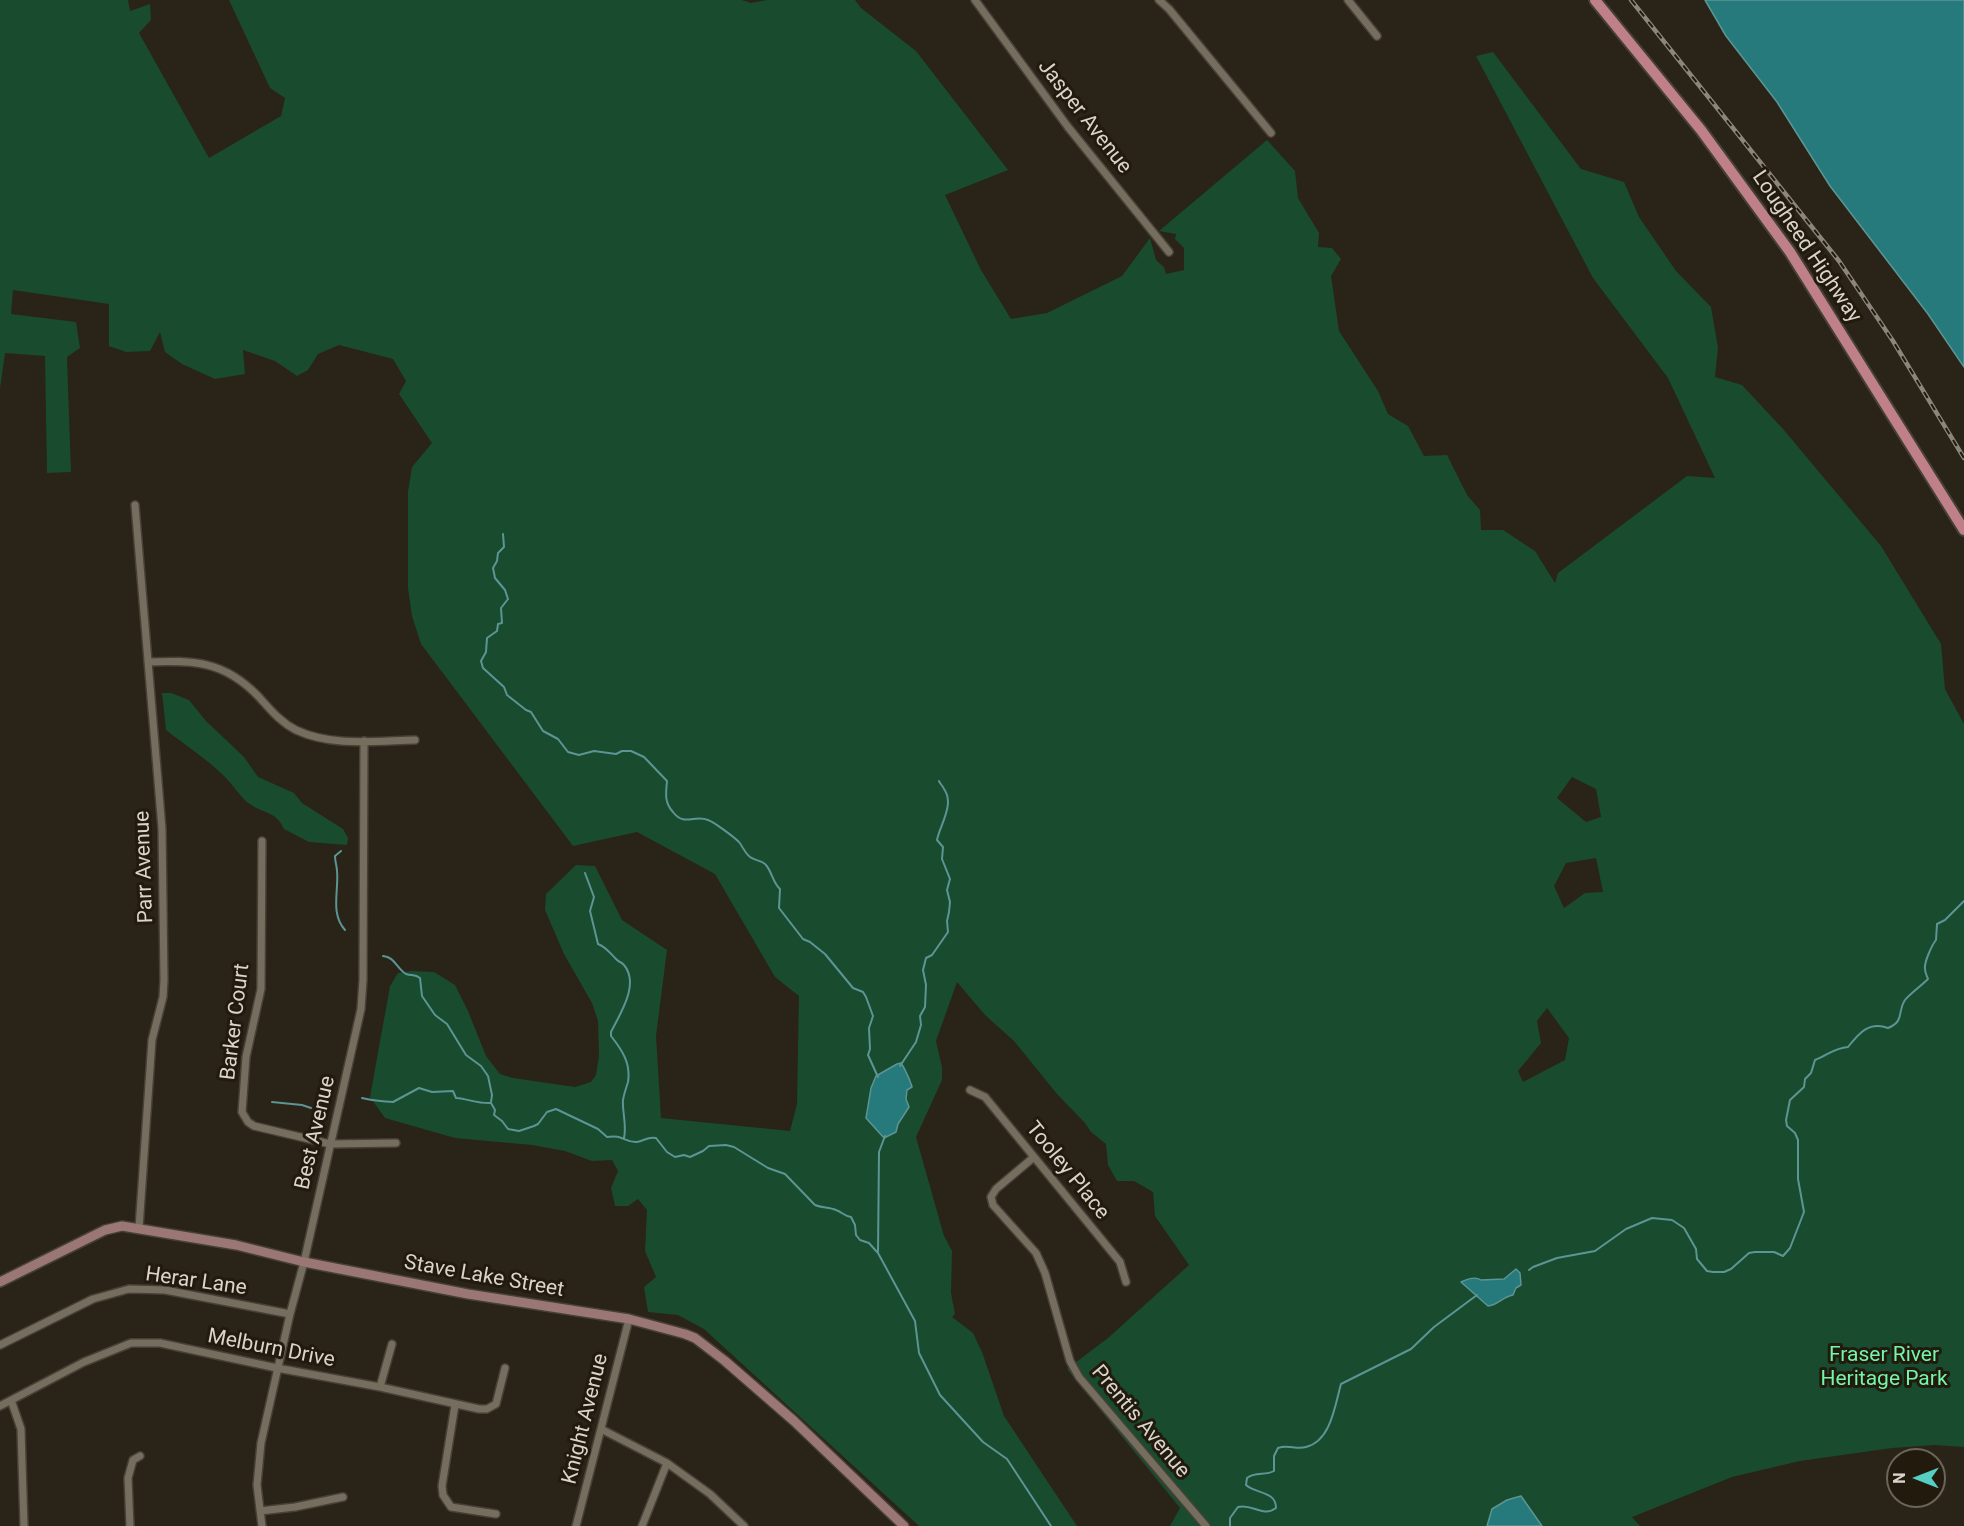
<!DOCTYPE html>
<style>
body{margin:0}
#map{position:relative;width:1964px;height:1526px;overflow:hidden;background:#2a2317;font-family:Roboto,sans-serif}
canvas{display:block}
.north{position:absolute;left:1886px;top:1448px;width:60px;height:60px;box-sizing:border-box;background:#211a0d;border:2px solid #6b6459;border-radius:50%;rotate:270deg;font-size:16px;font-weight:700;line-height:24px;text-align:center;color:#d9d4cc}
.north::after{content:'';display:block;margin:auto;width:21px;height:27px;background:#56cec4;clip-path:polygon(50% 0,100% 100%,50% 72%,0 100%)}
</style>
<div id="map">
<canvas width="1964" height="1526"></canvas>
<div class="north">N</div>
</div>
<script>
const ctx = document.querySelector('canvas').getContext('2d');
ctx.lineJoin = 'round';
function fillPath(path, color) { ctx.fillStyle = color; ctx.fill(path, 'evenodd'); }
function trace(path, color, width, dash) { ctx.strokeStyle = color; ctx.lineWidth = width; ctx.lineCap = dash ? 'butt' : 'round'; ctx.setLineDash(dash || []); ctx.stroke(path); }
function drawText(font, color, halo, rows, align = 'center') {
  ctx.font = font + ' Roboto,sans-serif'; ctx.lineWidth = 6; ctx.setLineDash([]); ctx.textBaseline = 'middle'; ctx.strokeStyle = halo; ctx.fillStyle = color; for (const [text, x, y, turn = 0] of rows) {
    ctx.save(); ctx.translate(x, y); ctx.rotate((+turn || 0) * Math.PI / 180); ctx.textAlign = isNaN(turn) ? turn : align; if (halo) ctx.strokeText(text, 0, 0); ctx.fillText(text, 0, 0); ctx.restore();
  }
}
fillPath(new Path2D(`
 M0,0H128L130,11L150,4L151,20L139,33L209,158L281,116L285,98L270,88L229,0H742L751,3L767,0H855L861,8L916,51L1008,170L945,195L981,270L1011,319L1047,313L1122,276L1150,238L1156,260L1164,267L1166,274L1184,270V248L1175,239L1176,234L1159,231L1267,140L1295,171L1298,198L1319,233L1318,247L1332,248L1341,259L1331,276L1339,331L1378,391L1388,414L1408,426L1424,456L1447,455L1467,495L1480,510L1481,530H1503L1535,551L1555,583L1558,573L1687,476L1715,478L1668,378L1593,278L1476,56L1493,52L1581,169L1624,182L1639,217L1676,271L1711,307L1718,348L1715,377L1742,385L1783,429L1881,546L1941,644L1945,689L1964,724V1447L1935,1445L1892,1448L1800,1461L1732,1477L1632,1517L1640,1526H1542L1533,1515L1492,1509L1487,1526H1170L1180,1508L1067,1369L1108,1338L1189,1265L1155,1216L1153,1192L1134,1181H1117L1108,1165L1106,1144L1091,1132L1085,1123L1057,1094L1014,1041L985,1015L957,982L936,1041L942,1067V1080L916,1137L944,1236L952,1251L951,1293L955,1314L952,1317L973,1333L982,1352L1004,1416L1077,1526H919L704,1329L678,1315L648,1312L644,1287L656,1277L645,1251L647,1210L638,1199L628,1206H615L611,1188L618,1171L612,1160L592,1161L565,1151L532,1145L455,1138L385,1118L370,1097L390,986L398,973L411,971L434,972L455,985L468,1011L486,1056L500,1074L513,1078L575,1087L591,1082L596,1075L599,1056L598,1021L592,1003L564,954L545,910L546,894L576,865L595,866L622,920L667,950L656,1036L661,1118L790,1131L797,1104L799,996L775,977L715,874L637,832L573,846L421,644L412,616L408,588V492L412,467L432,443L399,394L406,381L393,359L339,345L318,354L308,370L297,376L275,361L243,350L245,374L215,379L182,364L165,352L160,332L150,351L126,352L109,346V304L13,290L11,314L76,322L80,348L67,357L71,472L47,473L45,356L5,353L0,389ZM1572,777L1596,789L1601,817L1586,822L1557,798ZM1596,858L1603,892L1585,893L1564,908L1554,886L1566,863ZM1547,1008L1569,1038L1565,1060L1523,1082L1518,1071L1541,1043L1537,1021ZM881,1074L906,1076L912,1082V1087L907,1090C905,1118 903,1120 881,1136L878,1131L866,1118L876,1076ZM1514,1270L1519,1275L1521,1283L1514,1293L1501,1299L1498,1303L1478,1278L1481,1280L1504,1279Z
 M162,693H171L189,700L206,721L244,757L258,777L294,793L302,803L343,829L348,838L347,845L309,842L284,829C276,810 261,814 247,802C239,795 233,785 225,777C208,760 185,745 166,730Z`), '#194b2f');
const water = new Path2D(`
 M1705,0H1964V367L1928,314L1830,186L1777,102L1726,36Z
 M901,1063C904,1067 911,1082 912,1087L907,1090L906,1099L909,1107L898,1124L896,1132L884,1138L866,1118L871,1088L876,1076L897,1064Z
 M1516,1269L1520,1273L1521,1285L1516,1288L1513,1295C1502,1297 1498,1305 1488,1306L1461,1282C1467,1279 1475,1276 1481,1280L1504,1279Z
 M1521,1496L1542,1526H1487L1492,1509L1507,1500Z`);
fillPath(water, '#267a7c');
trace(water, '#5c9594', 1.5);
trace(new Path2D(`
 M503,534L504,547L498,553L497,561L493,568L495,578L505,590L508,599L501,608L502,623L498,624L497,631L487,638L486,652L481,661L483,668L504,687L507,695L526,710L531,712L543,731L558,739L568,752L579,755L594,751L616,754L622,751H631L644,757L667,781C666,793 664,802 673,812C684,827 695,814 708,820C714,822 734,837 739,842C743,847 744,852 750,857C755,861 762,860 766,865C772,872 773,883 780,889L779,908L803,939L810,942L825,954L853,988L863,992L866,997L873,1016L869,1028L870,1049L868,1055L878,1077
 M341,851L335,856C335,862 337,866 337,871C339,891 330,913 345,930
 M585,873L594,897L590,911L598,944C606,947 610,953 616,959C621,964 619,960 624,965C640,984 620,1014 611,1032V1036C622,1050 631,1063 628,1082C626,1088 624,1094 623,1100C622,1112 627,1124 624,1138
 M383,956C395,957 396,968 406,974C412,976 415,974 420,978L422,996L435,1015L447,1024L466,1055L481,1066L488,1076L492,1095L491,1102
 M900,1066L916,1042L921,1025L920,1016L925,1007L926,985L923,970L926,958L932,955L948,932L947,921L949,912L950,902L947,890L950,879L942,859L943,847L937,840C940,825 955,804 944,789C943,786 940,784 939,781
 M362,1098C373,1101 382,1101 393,1102L419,1088L432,1092L453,1091L456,1098C469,1099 478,1104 491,1103L495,1110L494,1115L502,1121L508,1129L519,1131L534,1126L538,1124L547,1112L556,1109L598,1129L607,1137C623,1134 625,1143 637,1142C644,1141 648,1136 656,1138L667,1152L675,1157L684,1155L690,1157L703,1151L709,1146L726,1145L734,1147L768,1168L785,1174L815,1205C822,1208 829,1207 836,1210C842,1212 844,1216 851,1217L855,1225L856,1235L860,1240L869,1243L877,1252
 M272,1102L302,1105L311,1108
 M885,1136L879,1152L878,1253L915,1321L919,1353L940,1395L983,1442L1007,1459L1051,1526
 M1529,1270L1533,1267L1557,1258L1595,1251L1626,1229L1652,1218L1672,1220L1684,1228L1696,1249L1697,1259L1707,1271L1713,1272H1724L1731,1269L1749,1253L1755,1252H1774L1783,1256L1790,1248L1804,1212L1798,1179V1140L1795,1133L1787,1126L1786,1120L1790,1100L1804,1087L1805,1079L1811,1073L1815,1060C1828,1055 1834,1048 1848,1047C1859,1033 1869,1021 1888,1028C1905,1021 1897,1012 1905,1000C1909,995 1922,985 1928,979C1927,976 1925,973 1925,969C1924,962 1932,945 1936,940L1937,924L1945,920L1964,901
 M1230,1526V1518L1238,1507C1252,1503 1263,1518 1276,1508C1276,1491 1256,1494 1246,1485L1247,1478C1255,1471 1265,1476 1274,1471V1456L1278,1448C1288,1444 1296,1450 1306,1447C1331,1441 1335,1405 1341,1384L1411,1349L1434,1327L1477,1295`), '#5c9594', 2);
const minor = new Path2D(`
 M975,0L1068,127L1169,252
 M1159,0L1169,9L1271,133
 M1348,0L1377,36
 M135,505L162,829L164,980L163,997L152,1040L139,1228
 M148,662C194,660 224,661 258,696C270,709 280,722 296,730C332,747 376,741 415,740
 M262,841L261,989L246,1057L242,1112L248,1122L254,1126L330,1144L396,1143
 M970,1090L985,1097L1120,1262L1126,1282
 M1034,1157L996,1189L991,1197L993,1205L1036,1253L1045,1273L1070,1361L1079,1377L1206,1526
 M0,1345L93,1299L129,1289L165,1290L290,1314
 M380,1387L392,1344
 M11,1400L21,1429L24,1526
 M455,1405L442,1486L443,1495L451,1507L496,1514
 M0,1406L84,1362L131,1343H160L277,1368L380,1387L479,1409H487L496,1404L505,1368
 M601,1429L667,1463L710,1494L744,1526
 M260,1511L295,1507L343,1497
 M130,1526L128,1478L133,1460L140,1456
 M262,1526L257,1485L261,1443L290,1314L304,1262L361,1009L363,980L364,741
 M576,1526L629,1319
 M642,1526L667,1463`);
const secondary = new Path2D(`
 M0,1282L105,1230L122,1226L236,1245L304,1262L468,1294L629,1319L685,1334L695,1338L725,1361L794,1421L904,1526`);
const primary = new Path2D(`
 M1595,0L1701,130L1790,252L1964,530`);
trace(minor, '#464037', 10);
trace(secondary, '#464037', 12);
trace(primary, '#464037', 14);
trace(minor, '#756d5e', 7);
trace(secondary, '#9a7674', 9);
trace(primary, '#c0808a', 10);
const rail = new Path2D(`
 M1631,0L1839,261L1893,341L1964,458`);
trace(rail, '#8b857c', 4.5);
trace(rail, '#211a0d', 2, [7]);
drawText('21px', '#d9d4cc', '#211a0d', [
 ["Jasper Avenue",1084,117,52],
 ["Lougheed Highway",1806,247,56],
 ["Parr Avenue",145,867,-92],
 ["Barker Court",236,1022,-83],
 ["Best Avenue",316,1133,-77],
 ["Tooley Place",1067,1171,51],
 ["Stave Lake Street",484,1277,10],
 ["Herar Lane",196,1282,8],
 ["Melburn Drive",271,1349,11],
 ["Knight Avenue",586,1419,-76],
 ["Prentis Avenue",1140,1422,50]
]);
drawText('21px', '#72f6aa', '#211a0d', [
 ["Fraser River",1884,1356],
 ["Heritage Park",1884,1380]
]);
</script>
